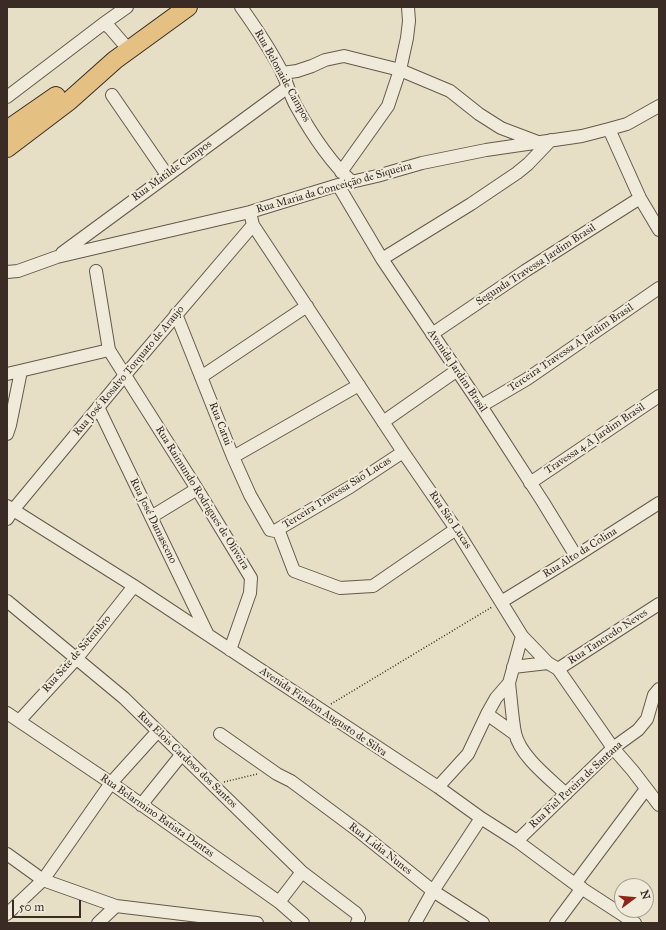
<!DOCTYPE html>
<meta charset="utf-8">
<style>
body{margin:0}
#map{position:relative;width:666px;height:930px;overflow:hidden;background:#e7dfc5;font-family:"IM FELL Great Primer",serif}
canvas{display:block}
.frame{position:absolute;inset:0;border:8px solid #3a2c25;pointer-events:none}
.north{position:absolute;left:614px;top:878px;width:40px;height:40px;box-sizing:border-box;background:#efead9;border:1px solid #a79e91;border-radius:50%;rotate:74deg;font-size:11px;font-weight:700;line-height:16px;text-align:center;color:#3a2c25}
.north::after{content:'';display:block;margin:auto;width:14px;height:18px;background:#8f2418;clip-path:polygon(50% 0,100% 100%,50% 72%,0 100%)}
.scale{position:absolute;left:12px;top:900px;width:69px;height:18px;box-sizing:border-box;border:2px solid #3a2c25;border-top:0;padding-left:5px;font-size:12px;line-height:14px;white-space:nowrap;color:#3a2c25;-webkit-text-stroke:3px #efead9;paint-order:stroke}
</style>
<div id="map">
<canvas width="666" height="930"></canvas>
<div class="frame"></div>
<div class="north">N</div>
<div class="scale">50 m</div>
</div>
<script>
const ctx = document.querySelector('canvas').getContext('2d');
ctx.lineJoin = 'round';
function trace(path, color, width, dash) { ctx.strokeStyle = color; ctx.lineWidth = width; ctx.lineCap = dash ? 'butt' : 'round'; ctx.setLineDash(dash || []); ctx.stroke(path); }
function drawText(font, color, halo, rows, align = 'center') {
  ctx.font = font + ' "IM FELL Great Primer",serif'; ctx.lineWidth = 4; ctx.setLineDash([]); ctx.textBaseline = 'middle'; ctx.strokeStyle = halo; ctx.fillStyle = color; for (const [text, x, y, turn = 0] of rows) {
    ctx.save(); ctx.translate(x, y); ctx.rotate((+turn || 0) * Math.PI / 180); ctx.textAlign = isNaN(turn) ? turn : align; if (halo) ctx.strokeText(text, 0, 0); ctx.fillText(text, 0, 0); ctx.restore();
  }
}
const minor = new Path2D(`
 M241,7C256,28 270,49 282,72C287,83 290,95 296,106C311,133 329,161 352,182
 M103,24L127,7
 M282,73L297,71L312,66L325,60L344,56L400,70L450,91L479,114L501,128L538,142
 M112,95L167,175
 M7,97L103,24H105L110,28L129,50
 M609,129L640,198L659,230
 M341,172L388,106L400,70L407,38L409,21L408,7
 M338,185L382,259L481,406L543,502L576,556
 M250,212L253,225L403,452L456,529L522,636L548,663L558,669L613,748L633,771L659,805
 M62,253L288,87
 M382,259L471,204L517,173L528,164L551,140
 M96,271L109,350L197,489L251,578L250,593L230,650
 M7,272L18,271L57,257L250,212L338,185L377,176L422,163L486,150L582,136L609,129L627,124L659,106
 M176,314L233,457L250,495L270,530L275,531L350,487L403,452
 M432,334L525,271L640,198
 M7,374L109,350
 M201,377L307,306
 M481,406L527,379L659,288
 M98,407L208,635
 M383,422L456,371
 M7,434L10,425L21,371
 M233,457L359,385
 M530,483L659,396
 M7,506L134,586L438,787L481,818L517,841L575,884L635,923
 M151,517L197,489
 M7,519L13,510L125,375L253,225
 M278,529L294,571L340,588L373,586L456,529
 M7,601L124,698L302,872L356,913L359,918L357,923
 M501,602L576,556L659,503
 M513,667L548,663
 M558,669L659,604
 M509,683C511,699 512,717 515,733C520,756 549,778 566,794
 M7,713L111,783L279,902L303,923
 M487,714L515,734
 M19,721L77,658L134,586
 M220,734L277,774L291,781L361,833L433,891L483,923
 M438,787L468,754L487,714L496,698L509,683L522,636
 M141,805L182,754
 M517,841L613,748L638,730L647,719L654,695L659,689
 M7,854L43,880L116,906L257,923
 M575,884L646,789
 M279,902L302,872
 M7,914L43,880L111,783L158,731
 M98,923L116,906
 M415,923L433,891L481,818
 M556,923L582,888`);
const highway = new Path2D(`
 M7,130L56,96
 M7,148L69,101L115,60L188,7`);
trace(minor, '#65594d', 14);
trace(highway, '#3a2c25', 20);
trace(new Path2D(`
 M331,704L492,607
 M224,782L257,774`), '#3a2c25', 1.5, [1, 2]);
trace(minor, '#efead9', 12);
trace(highway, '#e4c082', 18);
drawText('11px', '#3a2c25', '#efead9', [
 ["Rua Belonaide Campos",282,76,61],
 ["Rua Matilde Campos",172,171,-36],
 ["Rua Maria da Conceição de Siqueira",334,188,-16],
 ["Segunda Travessa Jardim Brasil",536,265,-33],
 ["Terceira Travessa A Jardim Brasil",571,348,-34],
 ["Rua José Rosalvo Torquato de Araujo",129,371,-50],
 ["Avenida Jardim Brasil",457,371,56],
 ["Rua Catui",220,424,69],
 ["Travessa 4 A Jardim Brasil",595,439,-34],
 ["Terceira Travessa São Lucas",337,493,-32],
 ["Rua Raimundo Rodrigues de Oliveira",202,498,58],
 ["Rua São Lucas",450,520,56],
 ["Rua José Damasceno",153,521,64],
 ["Rua Alto da Colina",580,553,-32],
 ["Rua Tancredo Neves",608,637,-33],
 ["Rua Sete de Setembro",77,654,-49],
 ["Avenida Finelon Augusto de Silva",323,712,34],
 ["Rua Elois Cardoso dos Santos",187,760,44],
 ["Rua Fiel Pereira de Santana",576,785,-43],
 ["Rua Belarmino Batista Dantas",157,816,35],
 ["Rua Lidia Nunes",380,849,38]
]);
</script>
